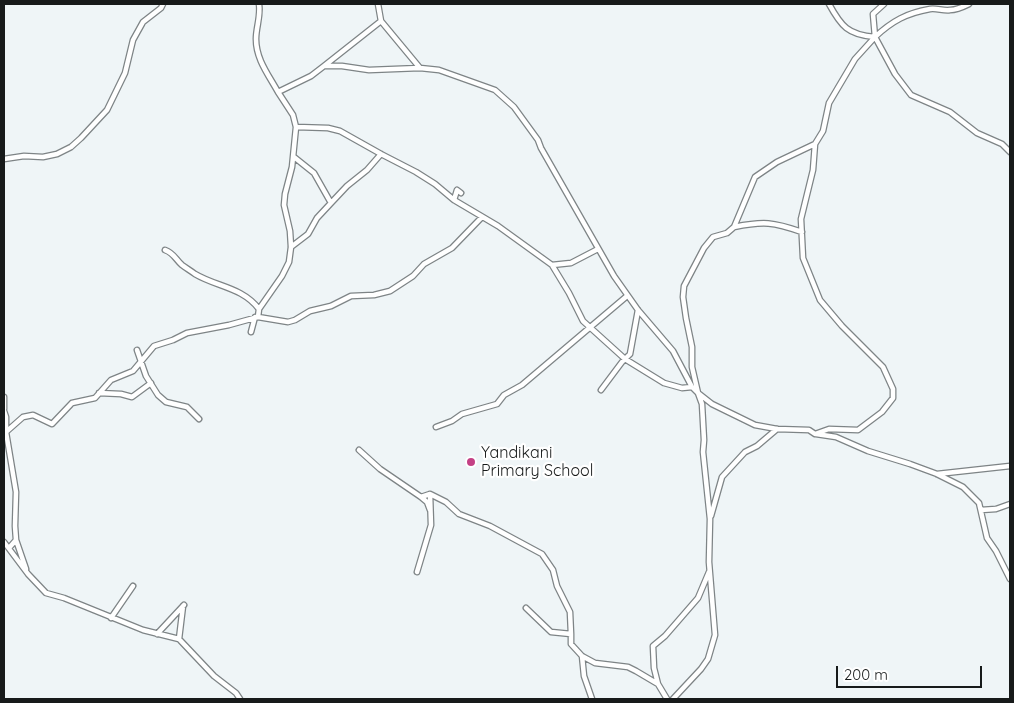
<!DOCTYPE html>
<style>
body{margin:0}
#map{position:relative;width:1014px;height:703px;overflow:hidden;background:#eff5f7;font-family:Quicksand,sans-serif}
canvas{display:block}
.frame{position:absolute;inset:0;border:5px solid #171a1a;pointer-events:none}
.scale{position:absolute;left:836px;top:666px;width:146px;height:22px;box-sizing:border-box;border:2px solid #171a1a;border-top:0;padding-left:6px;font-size:15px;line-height:18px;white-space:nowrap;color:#171a1a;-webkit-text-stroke:4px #fff;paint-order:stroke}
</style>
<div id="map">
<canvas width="1014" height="703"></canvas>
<div class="frame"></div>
<div class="scale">200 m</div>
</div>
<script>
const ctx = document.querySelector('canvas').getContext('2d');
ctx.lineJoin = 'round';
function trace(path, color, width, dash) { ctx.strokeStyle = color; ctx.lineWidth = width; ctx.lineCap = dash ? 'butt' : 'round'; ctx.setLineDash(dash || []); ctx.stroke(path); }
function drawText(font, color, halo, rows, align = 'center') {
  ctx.font = font + ' Quicksand,sans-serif'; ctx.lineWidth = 4.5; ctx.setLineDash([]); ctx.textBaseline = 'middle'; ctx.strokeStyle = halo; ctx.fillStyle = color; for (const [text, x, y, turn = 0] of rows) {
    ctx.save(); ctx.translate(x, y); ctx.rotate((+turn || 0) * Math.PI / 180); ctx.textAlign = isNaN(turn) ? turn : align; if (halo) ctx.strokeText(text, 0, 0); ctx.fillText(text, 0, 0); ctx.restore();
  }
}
const minor = new Path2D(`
 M259,4C261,16 256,27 256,39C256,59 268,74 278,92
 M378,4L381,21L420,68L439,70L495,90L514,107L538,140L541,148L614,276L638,310L673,351L692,387L698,393L702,404L704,440L703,452L710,519L709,562L715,635L708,659L701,669L673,699
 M884,4L873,14L875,37L895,74L911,95L950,112L977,133L1002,144L1010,152
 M875,37C892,21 907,13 930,9C937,8 943,11 950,10C957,10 963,7 969,4
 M324,66L381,21
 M420,68L369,70L342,66H324L311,76L278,92L293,115L296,127L328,128L340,131L381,154L416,172L435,184L454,200
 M815,144L813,170L801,219L803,258L820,300L842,326L883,367L893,389V398L882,412L858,430L829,429L815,434L809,430L777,429L755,425L712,404L698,393L692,367V347L686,318L683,297L684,286L704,248L713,237L727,233L734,227L755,177L777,162L815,144L823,131L829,103L855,59L875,37C848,35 841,26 829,4
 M294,157L314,173L331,203
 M4,159L24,156L43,157L57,154L71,147L81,138L107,110L125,73L133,40L143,22L161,8L163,4
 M461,193L457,190L454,200L498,226L552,265L569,293L583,321L625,359L664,383L682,388L692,387
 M734,227C764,221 773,222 802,232
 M291,247L308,234L317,218L331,203L347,186L367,170L381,154
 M165,250C174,253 176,260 182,265C186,268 191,271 195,274C217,287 242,287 259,309
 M552,265L571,263L598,249
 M258,317L259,309L282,276L289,262L291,247L290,231L284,205L285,194L292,167L296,127
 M251,332L255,317
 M137,350L146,376L158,395L166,402L187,407L199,419
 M601,390L622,362L630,354L638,310
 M99,393L121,394L132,397L151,383
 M4,397V409
 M4,411L6,417V432
 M436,427L452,421L462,414L497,404L504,395L522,385L627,296
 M816,434L836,437L868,451L910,464L937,474L963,487L979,503L987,538L996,551L1010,579
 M359,450L380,469L421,497L427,502L430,510
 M937,474L1010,466
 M421,497L430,494L446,502L459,514L490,526L542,554L553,570L557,586L570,612L571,634
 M981,509V510L996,509L1010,504
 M711,516L722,477L745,452L757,446L777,429
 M16,540L26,569
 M4,542L28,574L46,593L64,598L143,630L179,639L214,676L236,693L240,699
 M9,548L16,540L15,526L16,492L6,432L23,417L33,415L52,424L72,403L95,398L111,380L133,371L154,346L173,340L187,333L229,325L258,317L288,322L295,320L310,311L331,306L351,296L374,295L390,291L413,276L424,264L452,248L482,217
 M417,572L431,525L430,494
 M526,608L551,632L571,634V644L582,656L595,663L628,667L636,671L658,684L667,699
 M111,618L133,586
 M157,634L184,605
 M179,639L183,606
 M582,656L584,676L592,699
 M658,684L654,668L653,646L665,636L698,598L709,572`);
trace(minor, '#7e8486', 7);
trace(minor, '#fff', 4.5);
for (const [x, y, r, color] of [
 [471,462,5,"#c44085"]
]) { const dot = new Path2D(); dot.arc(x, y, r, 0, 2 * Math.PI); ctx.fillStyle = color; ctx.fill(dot); trace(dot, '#fff', 2); }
drawText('16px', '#171a1a', '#fff', [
 ["Yandikani",481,453],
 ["Primary School",481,471]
], 'left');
</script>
